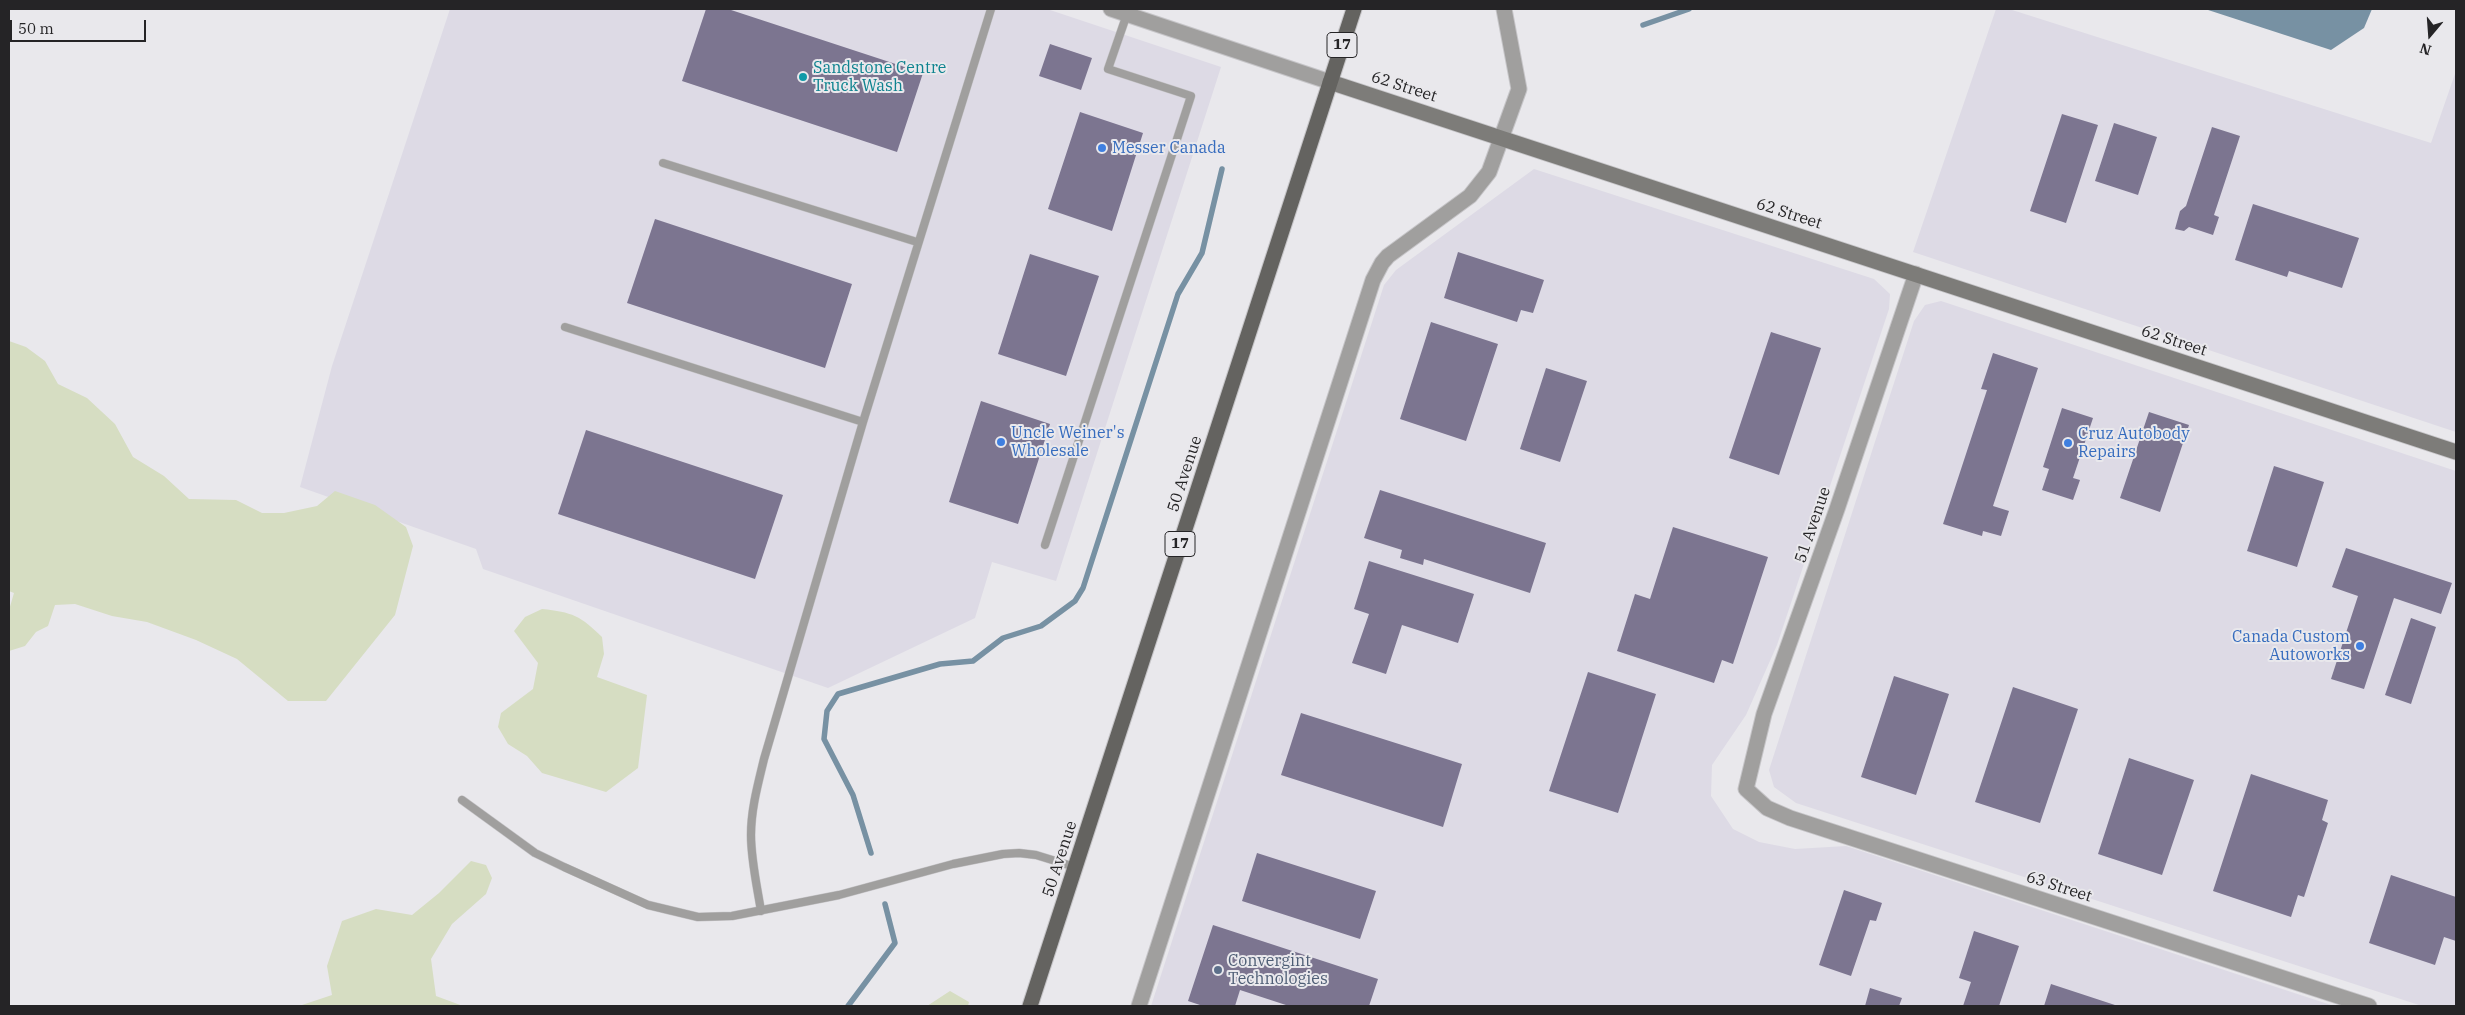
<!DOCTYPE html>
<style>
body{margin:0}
#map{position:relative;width:2465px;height:1015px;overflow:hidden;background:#e9e8ec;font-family:"IBM Plex Serif",serif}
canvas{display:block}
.frame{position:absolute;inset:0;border:10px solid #252426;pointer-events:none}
.north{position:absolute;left:2405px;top:10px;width:50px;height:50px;-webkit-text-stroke:4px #e9e8ec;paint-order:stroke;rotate:198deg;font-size:14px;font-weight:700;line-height:20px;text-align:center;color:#252426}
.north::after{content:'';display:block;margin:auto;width:18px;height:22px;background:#252426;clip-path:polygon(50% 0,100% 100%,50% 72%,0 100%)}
.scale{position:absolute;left:10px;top:20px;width:136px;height:22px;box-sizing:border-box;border:2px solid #252426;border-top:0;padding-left:6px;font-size:15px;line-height:18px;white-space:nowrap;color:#252426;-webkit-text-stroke:4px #e9e8ec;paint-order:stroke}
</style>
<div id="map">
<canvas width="2465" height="1015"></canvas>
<div class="frame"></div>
<div class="north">N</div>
<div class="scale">50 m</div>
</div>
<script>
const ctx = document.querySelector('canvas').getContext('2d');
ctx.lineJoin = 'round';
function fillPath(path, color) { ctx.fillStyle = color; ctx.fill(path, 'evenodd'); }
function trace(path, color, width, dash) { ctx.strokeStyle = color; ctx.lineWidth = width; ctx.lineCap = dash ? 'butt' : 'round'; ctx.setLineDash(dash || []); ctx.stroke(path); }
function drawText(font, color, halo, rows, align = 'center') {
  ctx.font = font + ' "IBM Plex Serif",serif'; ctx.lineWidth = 4; ctx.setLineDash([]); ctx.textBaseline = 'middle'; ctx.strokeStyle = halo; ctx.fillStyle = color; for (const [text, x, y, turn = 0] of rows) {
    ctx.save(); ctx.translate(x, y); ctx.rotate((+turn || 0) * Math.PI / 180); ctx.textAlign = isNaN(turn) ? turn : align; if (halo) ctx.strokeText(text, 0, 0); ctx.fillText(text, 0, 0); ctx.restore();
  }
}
fillPath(new Path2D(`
 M450,9H1047L1221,67L1056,581L992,562L975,618L828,688L483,569L476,549L300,487L332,366Z
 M1996,9H2009L2431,143L2456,71V432L1913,252Z
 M1534,169L1874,279L1890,294L1889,309L1777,645L1746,715L1712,765L1711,796L1733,829L1759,842L1795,849L1846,846L2334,1006H1151L1384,285L1396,270Z
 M1941,301L2456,471V1006H2422L1796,803L1774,787L1769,770L1914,321L1925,305Z`), '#dddae5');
fillPath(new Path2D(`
 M9,341L26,347L45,361L58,384L87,398L115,424L133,457L164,476L189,499L236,500L262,513H284L317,506L335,491L375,505L406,527L413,546L395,615L326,701H288L237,659L196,640L147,622L112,616L75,604L55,605L48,626L36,632L25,646L9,651V610L14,593L9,591Z
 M542,609C572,612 581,616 602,637L604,654L597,677L647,695L638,768L606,792L542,773L527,756L508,744L498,727L501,713L533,689L538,663L514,631L525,617Z
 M471,861L486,865L492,878L486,894L452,924L431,959L436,996L463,1006H299L332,995L327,966L342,921L376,909L412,915L439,893Z
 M950,991L969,1002L968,1006H927Z`), '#d6ddc2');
fillPath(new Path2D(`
 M2205,9H2372L2364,28L2331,50Z`), '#7791a3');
trace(new Path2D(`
 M1643,25L1689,9
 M871,853L853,795L824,739L827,711L838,694L940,664L973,661L1003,638L1041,626L1075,601L1083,588L1178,294L1202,253L1222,169
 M848,1006L895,943L885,904`), '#7791a3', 5.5);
fillPath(new Path2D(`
 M706,9H728L923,73L897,152L682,81Z
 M1050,44L1092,58L1081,90L1039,76Z
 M1080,112L1143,133L1112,231L1048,209Z
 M2062,114L2098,125L2066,223L2030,211Z
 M2114,123L2157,137L2138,195L2095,181Z
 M2212,127L2240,136L2214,215L2219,217L2213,235L2189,227L2184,231L2175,229L2180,211L2186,206Z
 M2253,204L2359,238L2342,288L2289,271L2287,277L2235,260Z
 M655,219L852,284L825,368L627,303Z
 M1458,252L1544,280L1533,313L1521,310L1517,322L1444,298Z
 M1030,254L1099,276L1066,376L998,354Z
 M1431,322L1498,344L1466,441L1400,419Z
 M1771,332L1821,348L1779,475L1729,458Z
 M1993,353L2038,368L1993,506L2009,511L2001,536L1983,531L1982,536L1943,524L1987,390L1981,389Z
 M1546,368L1587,381L1560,462L1520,449Z
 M981,401L1050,424L1018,524L949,502Z
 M2062,408L2093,418L2073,478L2080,480L2073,500L2042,490L2049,469L2043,467Z
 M2149,412L2189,425L2160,512L2120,498Z
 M586,430L783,495L755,579L558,514Z
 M2274,466L2324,482L2297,567L2247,551Z
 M1380,490L1546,543L1530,593L1424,559L1423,565L1400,558L1402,550L1364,538Z
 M1673,527L1768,557L1733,664L1722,660L1714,683L1617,651L1635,594L1650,599Z
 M2346,548L2452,583L2441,614L2394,598L2364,689L2331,679L2358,596L2332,587Z
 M1369,561L1474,594L1458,643L1402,625L1386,674L1352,663L1369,614L1354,609Z
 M2411,618L2436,627L2411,704L2385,695Z
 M1588,672L1656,694L1618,813L1549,791Z
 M1894,676L1949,694L1916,795L1861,777Z
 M2013,687L2078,709L2040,823L1975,802Z
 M1301,713L1462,764L1443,827L1281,775Z
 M2129,758L2194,780L2162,875L2098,854Z
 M2251,774L2328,800L2322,820L2328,823L2304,897L2298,895L2291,917L2213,891Z
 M1257,853L1376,891L1360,939L1242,901Z
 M2391,875L2456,897V941L2444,937L2435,965L2369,943Z
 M1844,890L1882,903L1876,921L1870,920L1851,976L1819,965Z
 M1213,925L1378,979L1369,1006H1289L1240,990L1235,1006H1203L1188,1001Z
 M1974,931L2019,946L1999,1006H1963L1971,982L1959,978Z
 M2051,984L2118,1006H2044Z
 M1870,988L1902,998L1899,1006H1865Z`), '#7c7590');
const lane = new Path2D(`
 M663,163L917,242
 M565,327L863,422
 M1045,545L1191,96L1108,69L1127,14
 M462,800L535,853L564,867L648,905L698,917L732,916L839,895L953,864L1003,854L1019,853L1036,855L1075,867
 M761,911C757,886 751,860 751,835C751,809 758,784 764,759L863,422L991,9`);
const street = new Path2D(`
 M1111,9L1330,82
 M1916,274L1837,509L1764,714L1746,789L1767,808L1790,818L2369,1006
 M1139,1006L1373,280L1382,263L1388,256L1470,196L1489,172L1519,89L1504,9`);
const secondary = new Path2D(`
 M1330,82L2456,452`);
const primary = new Path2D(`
 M1030,1006L1354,9`);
trace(lane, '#c6c5c8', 9);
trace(street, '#c6c5c8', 17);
trace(secondary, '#c6c5c8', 17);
trace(primary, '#c6c5c8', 17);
trace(lane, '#a09f9e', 8);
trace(street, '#a09f9e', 15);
trace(secondary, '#7d7c79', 15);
trace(primary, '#646360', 15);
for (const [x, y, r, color] of [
 [803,77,5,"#0f9aa8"],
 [1102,148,5,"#3f7fe0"],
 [1001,442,5,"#3f7fe0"],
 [2068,443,5,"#3f7fe0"],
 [2360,646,5,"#3f7fe0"],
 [1218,970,5,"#5c6f8a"]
]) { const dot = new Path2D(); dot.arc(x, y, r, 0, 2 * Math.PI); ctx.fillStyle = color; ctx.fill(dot); trace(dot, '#e9e8ec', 2); }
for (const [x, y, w] of [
 [1342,45,30],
 [1180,544,30]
]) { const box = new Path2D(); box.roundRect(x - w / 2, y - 12.5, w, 25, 4); ctx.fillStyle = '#e9e8ec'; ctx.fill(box); trace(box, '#252426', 1); }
drawText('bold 15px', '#252426', null, [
 ["17",1342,45],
 ["17",1180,544]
]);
drawText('16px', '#0d838f', '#e9e8ec', [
 ["Sandstone Centre",813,68],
 ["Truck Wash",813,86]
], 'left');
drawText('16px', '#252426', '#e9e8ec', [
 ["62 Street",1404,87,18],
 ["62 Street",1789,214,18],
 ["62 Street",2174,341,18],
 ["50 Avenue",1185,474,-72],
 ["51 Avenue",1813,525,-71],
 ["50 Avenue",1060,859,-72],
 ["63 Street",2059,887,18]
]);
drawText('16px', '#366cbe', '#e9e8ec', [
 ["Messer Canada",1112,148],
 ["Uncle Weiner's",1011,433],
 ["Wholesale",1011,451],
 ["Cruz Autobody",2078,434],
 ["Repairs",2078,452],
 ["Canada Custom",2350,637,"right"],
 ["Autoworks",2350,655,"right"]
], 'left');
drawText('16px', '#4e5e75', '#e9e8ec', [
 ["Convergint",1228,961],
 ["Technologies",1228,979]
], 'left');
</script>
